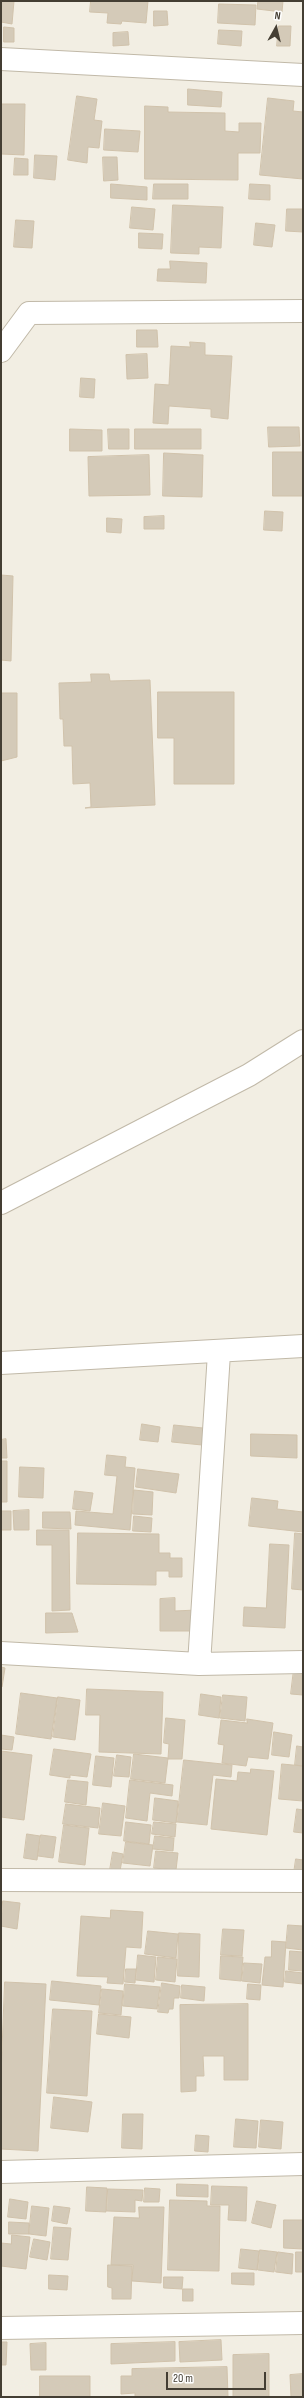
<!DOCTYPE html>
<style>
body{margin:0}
#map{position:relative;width:304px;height:2398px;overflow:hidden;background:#f2eee3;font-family:"Sofia Sans Condensed",sans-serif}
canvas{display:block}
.frame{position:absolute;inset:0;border:2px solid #443e33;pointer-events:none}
.north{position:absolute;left:256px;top:8px;width:40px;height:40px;-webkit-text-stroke:3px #fff;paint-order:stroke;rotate:8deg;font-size:11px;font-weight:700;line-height:16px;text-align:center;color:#443e33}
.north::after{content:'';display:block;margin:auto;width:14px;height:18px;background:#443e33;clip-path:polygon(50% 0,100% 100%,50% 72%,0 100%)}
.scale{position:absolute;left:166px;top:2372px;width:100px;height:18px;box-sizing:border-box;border:2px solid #443e33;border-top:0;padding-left:5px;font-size:12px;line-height:14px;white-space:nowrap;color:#443e33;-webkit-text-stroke:3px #fff;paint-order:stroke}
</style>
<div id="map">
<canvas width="304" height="2398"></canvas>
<div class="frame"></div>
<div class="north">N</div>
<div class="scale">20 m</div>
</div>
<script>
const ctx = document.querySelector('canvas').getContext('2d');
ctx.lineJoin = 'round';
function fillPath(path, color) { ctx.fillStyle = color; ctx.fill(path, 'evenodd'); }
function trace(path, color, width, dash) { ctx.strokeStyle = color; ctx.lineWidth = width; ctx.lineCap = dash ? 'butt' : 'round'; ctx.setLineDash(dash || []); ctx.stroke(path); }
const building = new Path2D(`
 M1,1H14L12,24L1,22Z
 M91,1H148L146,23L122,21L121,24L107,23L108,13L90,12Z
 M253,1H283L282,12L257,9L258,1Z
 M219,4L256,5L255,25L218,23Z
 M154,11H167L168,25L154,26Z
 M279,26H291L290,46H277Z
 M4,27L14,28V42H4Z
 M219,30L242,31L241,46L218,44Z
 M128,32L129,45L113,46V33Z
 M188,89L222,92L221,107L188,105Z
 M77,96L97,99L94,120L102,121L99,148L88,147L87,163L68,160Z
 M268,98L294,101L293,111L303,112V179L260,175Z
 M1,104H25L24,155L1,154Z
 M145,106L168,107V112L225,113V131L239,132V123H261L260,153H238V180L145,179Z
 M105,129L140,131L138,152L104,150Z
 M35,155L57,156L55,180L34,178Z
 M103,157H117L118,180L104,181Z
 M15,158L28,159V175H14Z
 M111,184L147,187V200L111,198Z
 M154,184H188V199H153Z
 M250,184L270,185V200L249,199Z
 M173,205L223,207L221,248L199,247V254L171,253Z
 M132,207L155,209L153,230L130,228Z
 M287,209H303V232L286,231Z
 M16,220L34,221L32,248L14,247Z
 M256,223L275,225L272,247L254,245Z
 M139,233L163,234L162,249L139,248Z
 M170,261L207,263L206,283L157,281L158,269H170Z
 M137,330H157L158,347H137Z
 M190,342L205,343V355L232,356L228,419L211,417V409L169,406L168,424L153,423L155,384L169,385L171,346L190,347Z
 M147,354L148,378L127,379L126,355Z
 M81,378L95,379L94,398L80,397Z
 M268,427H299L300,446L269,447Z
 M70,429L102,430V451H70Z
 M108,429H129V449H109Z
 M135,429H201V449H135Z
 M273,452H303V496H273Z
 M164,453L203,455L202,497L163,496Z
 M149,455L150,495L89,496L88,457Z
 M265,511L283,512L282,531L264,530Z
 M164,516V529H144V517Z
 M107,518L122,519L121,533L107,532Z
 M1,575L13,576L11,661L1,660Z
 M91,674H109L110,681L150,680L155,805L85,808L91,807L90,783L73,784L72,746H64L63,719H60L59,683L91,682Z
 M158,692H234V784H174V738H158Z
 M1,693H17V757L1,761Z
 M142,1424L160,1427L158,1442L140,1440Z
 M174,1425L203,1428L202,1445L172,1442Z
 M251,1434L297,1435V1458L251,1456Z
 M6,1439L7,1458H1V1440Z
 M107,1455L126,1457L125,1467L135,1468L130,1530L75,1525L76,1511L113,1514L117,1476L105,1475Z
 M1,1461H7V1502H1Z
 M20,1467L44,1468L43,1498L19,1497Z
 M138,1469L179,1474L176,1493L136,1487Z
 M134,1490L153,1492L152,1515L133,1514Z
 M75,1491L93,1493L90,1511L73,1509Z
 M252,1498L278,1501L277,1509L303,1512V1532L249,1526Z
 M29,1510V1530H14L13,1511Z
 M1,1511H11V1530H1Z
 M43,1512H70L71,1529L43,1528Z
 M134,1516L152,1518L151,1532L133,1531Z
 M37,1530H69L70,1610L52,1611V1545H37Z
 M78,1533L159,1534V1553H170V1558H182V1577H169V1571H156V1585L77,1584Z
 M295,1533L303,1534V1590L292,1589Z
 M270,1544L289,1545L285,1628L243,1626L244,1607L266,1608Z
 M175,1598V1611L196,1610V1631H160V1599Z
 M46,1613H72L78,1632L46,1633Z
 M1,1667L5,1668L2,1687H1Z
 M294,1669L303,1670V1695L291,1694Z
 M87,1689L163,1692L161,1754L99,1752L100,1715H86Z
 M21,1693L57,1698L51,1739L16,1734Z
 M201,1694L221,1697L219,1718L199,1715Z
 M223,1695L247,1697L245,1721L220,1718Z
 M58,1697L80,1700L75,1740L53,1737Z
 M166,1718L185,1720L182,1759H168L169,1744L164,1743Z
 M247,1719L273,1723L268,1759L248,1757L246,1766L222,1763L224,1745L218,1744L221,1720L247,1723Z
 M274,1732L292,1735L289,1757L272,1755Z
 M1,1735L14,1737L12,1750L1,1749Z
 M297,1746L303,1747V1766L295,1765Z
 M54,1749L91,1754L87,1777L70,1775V1778L50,1775Z
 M1,1751L32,1755L24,1820L1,1817Z
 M134,1754L168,1758L165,1783L131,1779Z
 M117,1755L131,1757L129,1777L114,1776Z
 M96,1756L114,1758L111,1787L93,1785Z
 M184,1760L232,1765L231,1777L213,1775L207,1825L177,1822Z
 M282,1764L303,1766V1801L279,1799Z
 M251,1769L274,1771L267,1835L211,1829L216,1779L237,1781L238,1772L250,1773Z
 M68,1780L88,1782L86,1805L65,1802Z
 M130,1780L173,1785L172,1796L150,1793L147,1821L126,1818Z
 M155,1798L178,1801L176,1823L153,1820Z
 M103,1803L125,1806L121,1836L99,1834Z
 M66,1804L100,1808L98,1828L63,1824Z
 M297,1809L303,1810V1833L294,1832Z
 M126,1822L151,1825L149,1844L124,1841Z
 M154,1822L176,1824L175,1837L152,1834Z
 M64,1825L89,1828L85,1865L59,1862Z
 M27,1834L40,1836L37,1860L24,1858Z
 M41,1835L56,1837L53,1858L38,1856Z
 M155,1836L174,1838L173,1851L153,1849Z
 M126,1842L153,1845L150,1866L123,1863Z
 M156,1851L178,1853L176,1870L154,1868Z
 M113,1852L123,1854L120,1871L110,1870Z
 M296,1859L303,1860V1874L294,1873Z
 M3,1901L20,1903L17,1929L1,1926Z
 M111,1910L143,1912L141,1948L126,1947L123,1984L107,1983L108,1977L77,1976L81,1916L110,1918Z
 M288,1925L303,1926V1950L286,1948Z
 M223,1929L244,1930L242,1956L221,1955Z
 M148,1931L178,1934L176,1958L145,1954Z
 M179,1933L200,1934L199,1977L178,1976Z
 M272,1941L286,1942L283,1987L262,1985L265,1957H271Z
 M290,1951L303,1952V1971L289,1970Z
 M138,1955L156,1957L154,1982L136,1980Z
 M221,1956L243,1957L241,1981L220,1979Z
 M158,1957L177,1959L175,1982L156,1980Z
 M244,1963L262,1964L260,1983L242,1981Z
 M126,1969H136L135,1983L125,1982Z
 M286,1971L303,1973V1984L285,1982Z
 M52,1981L101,1986L99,2005L50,2000Z
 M5,1982L46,1984L38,2151L1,2149V2076Z
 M162,1983L180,1986L179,1998H174L173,2009H169L168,2013L158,2012Z
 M125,1984L160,1987L157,2009L123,2006Z
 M248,1984L261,1985L260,2000L247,1999Z
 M182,1985L205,1987L204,2001L181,1998Z
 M102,1989L123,1991L121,2015L99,2013Z
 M248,2004V2080H224V2056H203L204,2076H196V2091L181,2092L180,2005Z
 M53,2009L92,2011L87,2096L47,2093Z
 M99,2014L131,2017L129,2038L97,2034Z
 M54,2097L92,2102L88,2132L51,2128Z
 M123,2114H143L142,2149L122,2148Z
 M236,2119L258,2121L256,2148L234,2147Z
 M261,2120L283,2122L281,2149L259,2147Z
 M196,2135L209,2136L208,2152L195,2151Z
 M177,2184L208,2185V2197L177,2196Z
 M212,2186L247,2187L246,2221L228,2220L229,2205H211Z
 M87,2187L107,2188L106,2212L86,2211Z
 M145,2188L160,2189L159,2202H144Z
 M108,2189L143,2190L142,2201L135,2200V2212L107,2211Z
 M10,2199L28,2202L26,2219L8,2217Z
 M170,2200L207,2201V2206H220L219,2271L168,2270Z
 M257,2201L276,2205L271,2228L252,2223Z
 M32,2206L49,2208L46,2236L29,2234Z
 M54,2206L70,2208L67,2224L52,2221Z
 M139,2207H164L161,2283L132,2281L133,2265H111L114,2217L139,2218Z
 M284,2220H303V2249L284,2248Z
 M9,2222L29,2223V2234H9Z
 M54,2227L71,2228L68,2260L51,2259Z
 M12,2235L30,2237L26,2269L1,2266V2243L11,2244Z
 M34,2239L50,2242L47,2260L30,2257Z
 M241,2249L259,2251L257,2270L239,2268Z
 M260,2250L277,2252L274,2272L258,2270Z
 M278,2252L293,2254L292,2274L276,2272Z
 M296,2252H303V2272H296Z
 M108,2265L132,2266L131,2299H112V2288L108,2287Z
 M232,2273H254V2285L232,2284Z
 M49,2275L68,2276L67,2290L49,2289Z
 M164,2277H183L182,2289L164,2288Z
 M183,2289H193V2301H183Z
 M221,2340L222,2360L180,2362L179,2342Z
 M1,2342H7L6,2365H1Z
 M175,2342V2361L111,2364V2344Z
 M46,2343V2370H31L30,2344Z
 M269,2354V2397H233V2355Z
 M227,2367L228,2397H135V2393L121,2394V2376H132V2369Z
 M303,2374V2397H291L290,2375Z
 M40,2376H90V2397H40Z`);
fillPath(building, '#d4cab8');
trace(building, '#d0c2ab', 1);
const street = new Path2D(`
 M1,59L303,75
 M1,351L29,313L303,311
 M1,1203L249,1075L303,1041
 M1,1363L303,1346
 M1,1653L199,1664L303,1662
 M199,1664L219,1353
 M1,1880L303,1881
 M1,2172L303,2164
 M1,2328L303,2323`);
trace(street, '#c1b9a8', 24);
trace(street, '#fff', 22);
</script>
